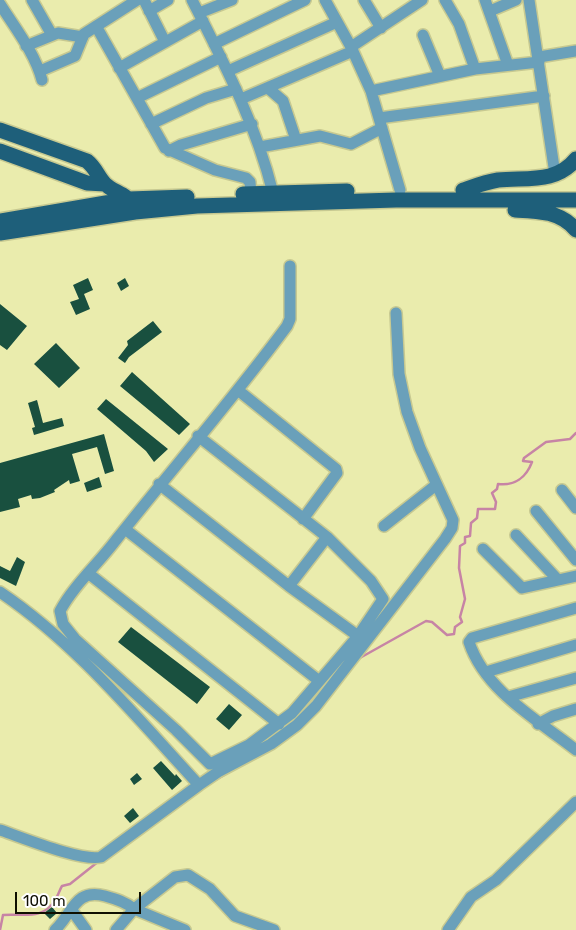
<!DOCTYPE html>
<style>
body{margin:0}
#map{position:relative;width:576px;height:930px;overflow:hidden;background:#eaecad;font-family:Rubik,sans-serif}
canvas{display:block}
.scale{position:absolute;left:15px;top:892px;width:126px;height:22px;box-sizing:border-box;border:2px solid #0f0f00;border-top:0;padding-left:6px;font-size:15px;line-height:18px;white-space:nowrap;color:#0f0f00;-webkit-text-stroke:4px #fff;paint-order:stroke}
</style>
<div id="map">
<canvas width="576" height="930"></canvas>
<div class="scale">100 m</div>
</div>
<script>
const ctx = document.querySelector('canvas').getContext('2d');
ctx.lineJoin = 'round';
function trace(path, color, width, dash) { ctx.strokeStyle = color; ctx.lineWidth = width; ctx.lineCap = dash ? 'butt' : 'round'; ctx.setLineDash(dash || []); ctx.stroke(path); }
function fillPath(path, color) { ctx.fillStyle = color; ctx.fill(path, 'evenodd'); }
trace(new Path2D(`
 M358,659L426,621L432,622L447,635L454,634L455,627L462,622L460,617L465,599L459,568L460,546L465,543V537L470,536L471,523L477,518L478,509H495L496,502L492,493L497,489L498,484C514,486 526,478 532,462L523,461L524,458L546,442L570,439L576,433
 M214,781L231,771
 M0,930L3,915C22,913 43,921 55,900C58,896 59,891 62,886L70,884L99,861`), '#c784a5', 2.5);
fillPath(new Path2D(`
 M88,278L93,290L84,294L90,309L76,315L70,302L79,299L73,285Z
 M125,278L129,286L121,291L117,283Z
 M0,304L27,326L7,350L0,345Z
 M153,321L162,332L129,357L125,363L118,358L128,345L127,341Z
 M56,343L80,368L59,388L34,364Z
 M132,372L190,424L179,435L120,386Z
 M106,399L168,449L154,462L146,451L97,409Z
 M37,400L43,423L62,418L64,426L34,435L32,428L35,427L28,403Z
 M104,434L114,471L105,474L97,447L72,454L80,481L70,484L69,480L54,490L55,492L40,498L32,499L31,495L18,499L20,507L0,512V463Z
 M99,477L102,487L87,492L84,483Z
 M17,557L25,562L16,586L0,578V566L10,571Z
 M131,627L210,687L197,704L118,642Z
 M229,704L242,715L229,730L216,719Z
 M161,761L175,776L176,774L182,781L172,790L153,768Z
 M137,773L142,779L134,785L130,779Z
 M133,808L139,816L130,823L124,816Z
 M52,907L57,913L50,919L44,913Z`), '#19503f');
const minor = new Path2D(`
 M32,0L52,35
 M144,0L165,42
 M192,0C224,63 256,124 273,193
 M325,0L351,47L371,91L400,190
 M364,0L381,28
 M445,0L459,24L475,69
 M485,0L508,65
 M529,0L555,174
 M0,4C15,28 35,53 42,80
 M149,11L168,0
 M490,11L516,0
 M199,13L232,0
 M96,26L165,148L215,170L246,178L250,182L251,194
 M423,35L440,76
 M214,44L305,0
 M26,46L58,33L83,37
 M351,47L422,0
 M539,57L576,51
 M119,68L203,21
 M40,71L75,56L84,34L137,0
 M228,71L337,22
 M268,88L283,101L296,140
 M371,91L475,69L539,62
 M137,98L221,57
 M241,99L353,51
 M379,118L544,96
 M151,124L206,98L236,89
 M260,147L320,136L351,144L382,128
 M169,151L181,145L252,124
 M239,391L336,469L337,473L303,519
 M198,436L327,537L371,581L383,599L358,636L292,713L249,745L210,764L176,730L75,639L63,624L60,611C74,585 98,564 116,540C173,468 233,399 287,326L290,319V266
 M159,484L289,586L358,636
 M562,490L576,508
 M536,511L576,560
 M384,526L436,485
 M125,529L318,680
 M516,535L558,580
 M483,549L522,588L576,576
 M88,573L279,724
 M289,586L327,537
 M0,592C76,643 137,718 199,785
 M576,608L472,638L469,642C485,691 538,720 576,750
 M486,672L576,645
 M508,697L576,678
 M538,724L553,716L576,709
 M0,830C21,837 82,862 101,857L199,785L218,772L271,744L297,725L316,706L445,539L452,528L453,520L420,448L407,412L399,374L396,313
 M71,909L86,930
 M55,930C73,913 75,888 105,896C116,899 126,902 134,909L175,877L188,875L210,889L235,916L274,930
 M116,930L134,909L185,930
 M448,930L471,897L496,880L576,802`);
const major = new Path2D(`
 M0,130L87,161C96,168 98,177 105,184C113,192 127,194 132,204
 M0,151L87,183L105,184
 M463,190C475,186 486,182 498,180C526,177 556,184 576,159
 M243,194L347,191
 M515,210C538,211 560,211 576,230
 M0,221L129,199L187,197
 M0,233L135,212L197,206L396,200H576`);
trace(minor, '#c7c991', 14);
trace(major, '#c7c991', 18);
trace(minor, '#6aa0ba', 11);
trace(major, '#1e5f7a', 15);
</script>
